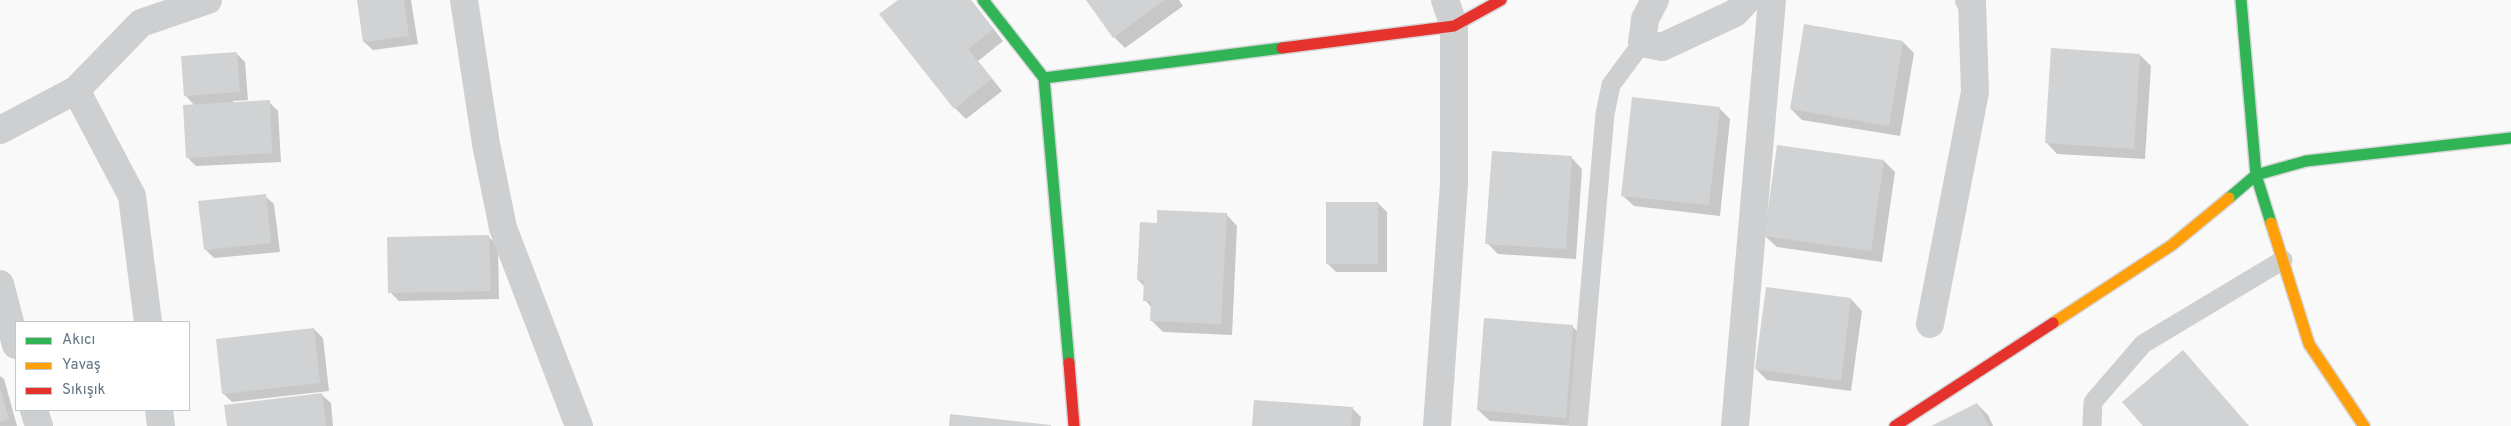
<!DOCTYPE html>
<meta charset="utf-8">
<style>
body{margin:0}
#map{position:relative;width:2511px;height:426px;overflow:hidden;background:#f9f9f9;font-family:Overpass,sans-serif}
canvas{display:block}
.legend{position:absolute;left:15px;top:321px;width:175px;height:90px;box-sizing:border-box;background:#fff;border:1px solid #c1c8cd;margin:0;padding:6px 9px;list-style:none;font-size:15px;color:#657683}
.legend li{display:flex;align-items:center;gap:10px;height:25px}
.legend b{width:25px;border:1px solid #c1c8cd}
</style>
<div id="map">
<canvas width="2511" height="426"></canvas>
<ul class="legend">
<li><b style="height:6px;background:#30b455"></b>Akıcı</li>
<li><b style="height:6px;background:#ff9f0a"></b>Yavaş</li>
<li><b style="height:6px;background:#e5322d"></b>Sıkışık</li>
</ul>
</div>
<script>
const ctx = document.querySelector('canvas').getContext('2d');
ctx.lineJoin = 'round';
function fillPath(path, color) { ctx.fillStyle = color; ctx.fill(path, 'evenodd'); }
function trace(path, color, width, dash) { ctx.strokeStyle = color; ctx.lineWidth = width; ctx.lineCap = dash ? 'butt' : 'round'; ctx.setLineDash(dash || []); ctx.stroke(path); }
fillPath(new Path2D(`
 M359,0H411L418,44L373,50L364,42Z
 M900,0H971L1003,41L978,61L1002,91L966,119L955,108Z
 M1087,0H1179L1183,6L1125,48L1114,37Z
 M1903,42L1914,53L1900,136L1802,120L1791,109Z
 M236,53L245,62L248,100L233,101V104L269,102L278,111L281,162L196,166L187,157L195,106L185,95Z
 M2140,55L2151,66L2145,159L2057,154L2046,142Z
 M1719,108L1730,119L1720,216L1634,206L1622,195Z
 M1571,157L1582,169L1576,259L1498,254L1487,243Z
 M1884,161L1895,172L1882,262L1777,247L1765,236Z
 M265,196L274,204L280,252L214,258L205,249Z
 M1378,203L1387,212V272H1336L1327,263Z
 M1226,214L1237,226L1232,335L1163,332L1152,321V308L1145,300V287L1138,280L1158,224Z
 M489,237L498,246L499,299L399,301L390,292Z
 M1851,299L1862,311L1851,391L1767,380L1756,369Z
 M1486,320L1573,327L1584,338L1577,426L1490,421L1478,410Z
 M314,329L323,338L329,391L232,402L223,393Z
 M0,376L4,379L17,426H0Z
 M322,395L331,403L333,426H228Z
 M1977,404L1988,415L1993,426H1933Z
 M1352,408L1361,417L1360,426H1253Z`), '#0003');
fillPath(new Path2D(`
 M357,0H404L409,36L363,42Z
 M898,0H970L993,29L968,49L992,79L954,109L879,14Z
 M1086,0H1165L1113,38Z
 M1804,24L1903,41L1889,126L1790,109Z
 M2051,48L2140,54L2134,149L2045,143Z
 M237,52L240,92L184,96L181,56Z
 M1632,97L1720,107L1709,205L1621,196Z
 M270,100L272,153L186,158L183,105Z
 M1777,145L1884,160L1871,251L1764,236Z
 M1492,151L1572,156L1566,249L1485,244Z
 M266,194L271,243L204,250L198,201Z
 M1326,202H1378V264H1326Z
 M1157,210L1227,213L1221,324L1150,321L1151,301H1143L1144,280H1137L1140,222L1157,223Z
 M489,235L491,291L388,293L387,237Z
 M1766,287L1851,298L1841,381L1755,369Z
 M1484,318L1573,325L1566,418L1477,410Z
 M314,328L320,383L222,394L216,339Z
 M2183,350L2249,426H2143L2122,402Z
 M0,388L9,419L0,422Z
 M322,393L326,426H227L224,405Z
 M1254,400L1353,407L1351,426H1252Z
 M1977,403L1989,426H1931Z
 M950,414L1051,425V426H949Z`), '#d0d2d3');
const fast = new Path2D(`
 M983,0L1044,78L1069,363
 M2241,0L2256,175L2271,223
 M1044,78L1282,48
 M2229,198L2256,175L2306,161L2511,138`);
const slow = new Path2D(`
 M2271,223L2309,344L2364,426
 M2053,323L2172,245L2229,198`);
const jam = new Path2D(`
 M1282,48L1454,26L1501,0
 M1069,363L1074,426
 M1895,426L2053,323`);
trace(fast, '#d5d6d7', 14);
trace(slow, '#d5d6d7', 14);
trace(jam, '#d5d6d7', 14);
trace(new Path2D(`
 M1578,426L1605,114L1611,85L1642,43
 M2092,426L2093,402L2143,344L2283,260`), '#cecfd0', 19);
trace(new Path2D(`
 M464,0L486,144L503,228L579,426
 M1655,0L1645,19L1642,43L1662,47L1735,13L1747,0
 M76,90L132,196L148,322
 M0,130L76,90L141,23L208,0
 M0,284L16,345
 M1930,324L1975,92L1972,3L1969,0
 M34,410L39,426
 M159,410L161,426
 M1437,426L1454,184V26L1445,0
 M1735,426L1772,0`), '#cecfd0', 28);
trace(fast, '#30b455', 11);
trace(slow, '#ff9f0a', 11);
trace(jam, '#e5322d', 11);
</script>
